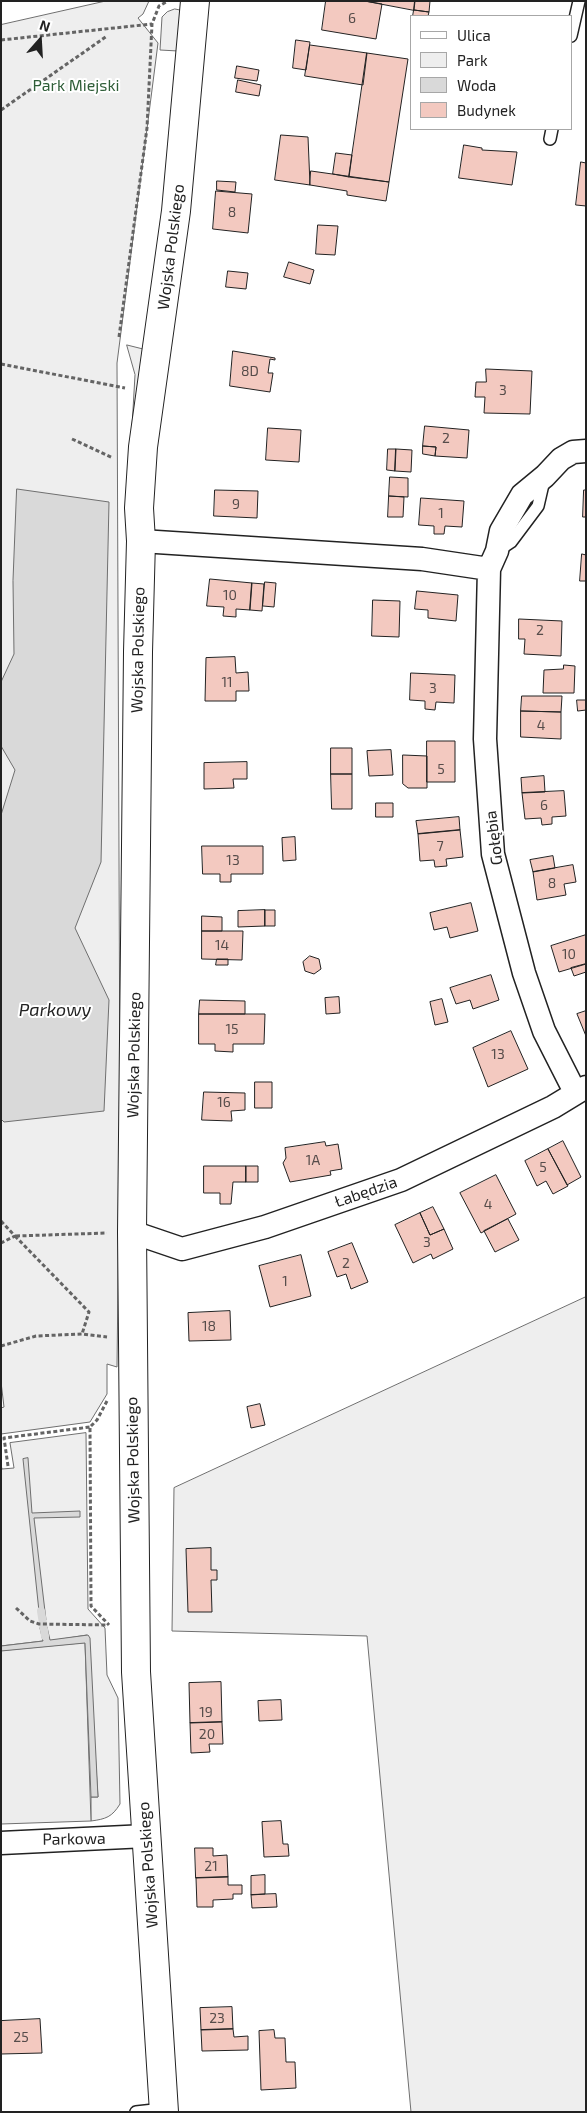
<!DOCTYPE html>
<meta charset="utf-8">
<style>
body{margin:0}
#map{position:relative;width:587px;height:2113px;overflow:hidden;background:#fff;font-family:"Exo 2",sans-serif}
canvas{display:block}
.frame{position:absolute;inset:0;border:2px solid #222;pointer-events:none}
.legend{position:absolute;left:410px;top:15px;width:162px;height:115px;box-sizing:border-box;background:#fff;border:1px solid #a7a7a7;margin:0;padding:6px 9px;list-style:none;font-size:15px;color:#222}
.legend li{display:flex;align-items:center;gap:10px;height:25px}
.legend b{width:25px;border:1px solid #a7a7a7}
.north{position:absolute;left:15px;top:15px;width:50px;height:50px;-webkit-text-stroke:4px #fff;paint-order:stroke;rotate:19deg;font-size:14px;font-weight:700;line-height:20px;text-align:center;color:#222}
.north::after{content:'';display:block;margin:auto;width:18px;height:22px;background:#222;clip-path:polygon(50% 0,100% 100%,50% 72%,0 100%)}
</style>
<div id="map">
<canvas width="587" height="2113"></canvas>
<div class="frame"></div>
<ul class="legend">
<li><b style="height:6px;background:#fff"></b>Ulica</li>
<li><b style="height:14px;background:#eee"></b>Park</li>
<li><b style="height:14px;background:#d9d9d9"></b>Woda</li>
<li><b style="height:14px;background:#f3c9c0"></b>Budynek</li>
</ul>
<div class="north">N</div>
</div>
<script>
const ctx = document.querySelector('canvas').getContext('2d');
ctx.lineJoin = 'round';
function fillPath(path, color) { ctx.fillStyle = color; ctx.fill(path, 'evenodd'); }
function trace(path, color, width, dash) { ctx.strokeStyle = color; ctx.lineWidth = width; ctx.lineCap = dash ? 'butt' : 'round'; ctx.setLineDash(dash || []); ctx.stroke(path); }
function drawText(font, color, halo, rows, align = 'center') {
  ctx.font = font + ' "Exo 2",sans-serif'; ctx.lineWidth = 4; ctx.setLineDash([]); ctx.textBaseline = 'middle'; ctx.strokeStyle = halo; ctx.fillStyle = color; for (const [text, x, y, turn = 0] of rows) {
    ctx.save(); ctx.translate(x, y); ctx.rotate((+turn || 0) * Math.PI / 180); ctx.textAlign = isNaN(turn) ? turn : align; if (halo) ctx.strokeText(text, 0, 0); ctx.fillText(text, 0, 0); ctx.restore();
  }
}
const green = new Path2D(`
 M106,1H149L143,14L138,18L158,43L117,363L120,1105L117,1367L107,1364V1394L90,1422L1,1434V1408L4,1407L1,1382V25Z
 M175,9L180,10L178,51L160,50L162,17L167,12Z
 M127,345L143,349L132,427L135,375Z
 M586,1297V2112H411L367,1636L172,1631L174,1488Z
 M86,1433L88,1609L105,1628L107,1675L118,1698L120,1804C112,1817 106,1819 91,1821V1797H98L87,1635L49,1641L47,1627L43,1641L1,1646V1465L2,1469L14,1468L10,1443Z`);
fillPath(green, '#eee');
trace(green, '#6f6f6f', 1);
const parking = new Path2D(`
 M85,1643L91,1821L1,1824V1651Z`);
fillPath(parking, '#ededed');
trace(parking, '#6f6f6f', 1);
const water = new Path2D(`
 M17,489L109,502L101,862L75,928L109,1000L104,1111L4,1122L1,1119V815L15,770L1,746V682L14,654L13,581Z
 M28,1458L32,1513L80,1511V1517L34,1518L46,1620L40,1621L23,1459Z
 M47,1627L50,1640L88,1635L90,1638L98,1797H91L85,1643L1,1651V1646L43,1641L40,1628Z`);
fillPath(water, '#d9d9d9');
trace(water, '#6f6f6f', 1);
trace(new Path2D(`
 M41,1611L45,1636`), '#d9d9d9', 8);
const building = new Path2D(`
 M326,1H365L382,4L376,39L322,30Z
 M365,1H415L414,10Z
 M415,1H430L429,12L414,10Z
 M414,10L429,12L428,16H413Z
 M296,40L310,42L306,70L293,68Z
 M310,45L367,53L363,85L305,76Z
 M367,53L408,59L389,182L349,177Z
 M237,66L259,70L257,81L235,78Z
 M238,80L261,85L259,96L236,92Z
 M281,135L308,137L310,185L275,180Z
 M464,145L482,148V150L517,152L512,185L459,178Z
 M336,153L352,155L349,177L333,174Z
 M581,162L586,163V206L576,205Z
 M311,171L389,182L386,201L347,195V191L310,185Z
 M217,181L236,182L235,192L217,190Z
 M216,191L252,194L248,233L213,229Z
 M318,225L338,226L335,255L316,254Z
 M289,262L314,270L310,284L284,277Z
 M228,271L248,273L246,289L226,287Z
 M233,351L275,358V360L270,359L268,373H273L270,392L230,386Z
 M486,369L532,371L530,414L484,413L485,397H475L476,382H486Z
 M425,426L469,430L467,458L435,456L436,447L423,446Z
 M268,428L301,430L299,462L266,460Z
 M423,446L436,447L435,456L423,454Z
 M388,449H396L395,471L387,470Z
 M396,449L412,450L411,472L395,471Z
 M390,477L408,478V497L389,496Z
 M215,490L258,491L257,518L214,516Z
 M584,490H586V517H583Z
 M389,496L404,497L403,517H388Z
 M421,498L464,501L462,527L445,526L444,534H434V526L419,525Z
 M582,554L586,555V581H580Z
 M210,579L252,583L250,610L236,609V617L223,616L224,607L207,606Z
 M265,582L276,583L274,607L263,606Z
 M252,583L264,584L262,611L250,610Z
 M417,591L458,595L456,621L428,618V610L415,609Z
 M373,600L400,601L399,637L372,636Z
 M519,619L562,621L561,656L524,654L525,639H519Z
 M235,657L236,673L248,672L249,691H236V701H205L206,658Z
 M564,665L575,666L574,693H543L544,670L563,669Z
 M411,673L455,675L454,703L436,702L435,710L425,709V701L410,700Z
 M522,696H562L561,712L521,711Z
 M577,700H586V710L578,711Z
 M521,711L561,712V739L521,737Z
 M427,741H455V782H427Z
 M331,748H352V774H331Z
 M391,750L393,775L369,776L367,751Z
 M403,755L427,756V788H408L403,784Z
 M247,762V779H233L234,788L204,789V763Z
 M331,774H352V809H332Z
 M544,776L545,792L522,793L521,778Z
 M564,791L566,816L552,817V824L542,825L541,818L525,819L522,793Z
 M376,803H393V817H376Z
 M459,817L460,830L418,834L416,821Z
 M460,830L463,857L446,859L447,866L435,867L434,860L420,861L418,834Z
 M295,837L296,860L283,861L282,838Z
 M202,846H263V874H231V882H220V874H203Z
 M553,856L555,868L533,872L530,860Z
 M573,865L576,882L564,884L566,895L537,900L533,872Z
 M471,903L478,931L450,938L447,927L434,930L430,913Z
 M265,910H275V926H265Z
 M265,910V926L238,927V911Z
 M202,916L222,917V931H202Z
 M202,931H243L242,960L202,959Z
 M586,935V964L559,972L551,946Z
 M310,956L319,959L321,969L314,974L305,971L303,962Z
 M217,959H228V965H216Z
 M586,964V972L574,976L571,968Z
 M491,975L499,1000L473,1009L470,1000L456,1004L450,988Z
 M339,997L340,1013L326,1014L325,998Z
 M442,999L448,1022L435,1025L430,1002Z
 M200,1000L245,1001V1014H199Z
 M586,1011V1036L577,1014Z
 M199,1014H265L264,1044H233V1052L215,1051V1044H199Z
 M511,1031L528,1069L488,1087L473,1048Z
 M255,1082H272V1108H255Z
 M204,1092L245,1093V1110L231,1111L232,1121L202,1120Z
 M563,1141L581,1177L567,1185L548,1149Z
 M325,1142L326,1146L338,1144L342,1169L330,1171L331,1175L290,1182L283,1163L286,1158L285,1148Z
 M548,1149L568,1186L553,1194L546,1181L537,1186L525,1161Z
 M204,1166H246V1182H233L231,1204H220V1193H204Z
 M246,1166H258V1182H246Z
 M496,1175L516,1214L481,1233L460,1193Z
 M433,1207L444,1229L430,1235L420,1213Z
 M420,1213L430,1235L444,1229L453,1249L433,1259L431,1254L413,1263L395,1225Z
 M508,1219L519,1240L495,1252L484,1231Z
 M352,1243L368,1282L351,1289L346,1274L337,1277L328,1252Z
 M301,1255L311,1296L270,1307L259,1266Z
 M230,1311L231,1340L189,1341L188,1313Z
 M260,1404L265,1425L251,1428L247,1407Z
 M211,1548V1570H217V1580H211L212,1612H188L186,1549Z
 M221,1682L222,1722L190,1723L189,1683Z
 M281,1700L282,1720L259,1721L258,1701Z
 M222,1722L223,1744H209L210,1752L191,1753L190,1723Z
 M281,1821L283,1844H288L289,1856L264,1857L262,1822Z
 M195,1848H213V1856L227,1855L228,1877L196,1878Z
 M265,1875V1894L251,1895V1876Z
 M228,1877V1885H242V1894H233V1899L213,1900V1907H197L196,1878Z
 M276,1894L277,1907L252,1908L251,1895Z
 M232,2007L233,2029L201,2030L200,2008Z
 M40,2019L42,2053L1,2054V2021Z
 M233,2029L234,2037L248,2036V2050L202,2051L201,2030Z
 M274,2030L275,2038H285L286,2062H295L296,2088L261,2090L259,2031Z`);
fillPath(building, '#f3c9c0');
trace(building, '#222', 1);
const service = new Path2D(`
 M571,36L579,1
 M550,139L552,129
 M499,550L511,542L538,506L544,480
 M136,2112L163,2109`);
const minor = new Path2D(`
 M141,541L422,559L489,569
 M575,1092L544,1031L524,973L493,854L485,739L489,569L497,551L501,531L522,495L545,476L561,459L573,452L586,451
 M132,1232L182,1249L265,1227L401,1180L553,1107L586,1087
 M1,1843L146,1836`);
const tertiary = new Path2D(`
 M164,2112L136,1672L132,1232L138,652L141,541L139,508L143,447L176,211L195,1`);
trace(service, '#222', 14);
trace(minor, '#222', 25);
trace(tertiary, '#222', 30);
trace(new Path2D(`
 M1,40L152,24
 M1,110L107,36
 M119,337L147,128L152,24L159,6L168,1
 M1,364L125,388
 M72,439L113,458
 M1,1221L15,1236L1,1243
 M15,1236L89,1312L82,1334
 M16,1236L107,1233
 M1,1346L36,1336L82,1334L107,1337
 M107,1401L97,1420L90,1427L91,1606L109,1625
 M8,1466L4,1438L90,1427
 M16,1608L30,1621L39,1624L108,1625`), '#646464', 3, [4, 2.5]);
trace(service, '#fff', 11);
trace(minor, '#fff', 22);
trace(tertiary, '#fff', 28);
drawText('14px', '#564c4a', null, [
 ["6",352,18],
 ["8",232,212],
 ["8D",250,371],
 ["3",503,390],
 ["2",446,438],
 ["9",236,504],
 ["1",441,513],
 ["10",230,595],
 ["2",540,630],
 ["11",227,682],
 ["3",433,688],
 ["4",541,725],
 ["5",441,769],
 ["6",544,805],
 ["7",440,846],
 ["13",233,860],
 ["8",552,883],
 ["14",222,945],
 ["10",569,954],
 ["15",232,1029],
 ["13",498,1054],
 ["16",224,1102],
 ["1A",313,1160],
 ["5",543,1167],
 ["4",488,1204],
 ["3",427,1242],
 ["2",346,1263],
 ["1",285,1281],
 ["18",209,1326],
 ["19",206,1712],
 ["20",207,1734],
 ["21",211,1866],
 ["23",217,2018],
 ["25",21,2037]
]);
drawText('16px', '#2f5e38', '#fff', [
 ["Park Miejski",76,86]
]);
drawText('16px', '#222', '#fff', [
 ["Wojska Polskiego",171,247,-83],
 ["Wojska Polskiego",138,650,-89],
 ["Gołębia",494,838,-97],
 ["Wojska Polskiego",134,1055,-89],
 ["Łabędzia",366,1192,-19],
 ["Wojska Polskiego",133,1460,-91],
 ["Parkowa",74,1839,-1],
 ["Wojska Polskiego",148,1865,-94]
]);
drawText('italic 18px', '#222', '#fff', [
 ["Parkowy",55,1010]
]);
</script>
